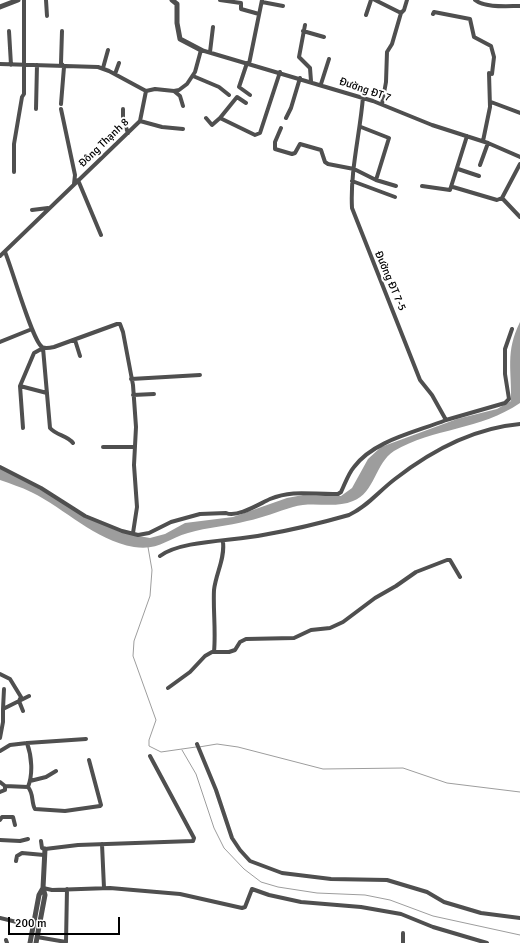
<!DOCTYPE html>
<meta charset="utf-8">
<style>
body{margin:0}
#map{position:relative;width:520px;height:943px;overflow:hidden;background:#fff;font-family:Signika,sans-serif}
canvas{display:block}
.scale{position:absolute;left:8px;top:917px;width:112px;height:18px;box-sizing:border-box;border:2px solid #000;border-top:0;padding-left:5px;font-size:12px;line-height:14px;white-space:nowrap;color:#000;-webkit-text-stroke:3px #fff;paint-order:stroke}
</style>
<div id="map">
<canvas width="520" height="943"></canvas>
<div class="scale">200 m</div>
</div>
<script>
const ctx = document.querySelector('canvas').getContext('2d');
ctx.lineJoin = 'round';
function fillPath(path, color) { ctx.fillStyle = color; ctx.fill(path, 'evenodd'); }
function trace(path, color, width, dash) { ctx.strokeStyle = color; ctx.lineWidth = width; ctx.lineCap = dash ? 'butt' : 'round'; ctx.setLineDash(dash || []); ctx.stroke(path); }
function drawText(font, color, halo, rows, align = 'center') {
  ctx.font = font + ' Signika,sans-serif'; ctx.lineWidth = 4; ctx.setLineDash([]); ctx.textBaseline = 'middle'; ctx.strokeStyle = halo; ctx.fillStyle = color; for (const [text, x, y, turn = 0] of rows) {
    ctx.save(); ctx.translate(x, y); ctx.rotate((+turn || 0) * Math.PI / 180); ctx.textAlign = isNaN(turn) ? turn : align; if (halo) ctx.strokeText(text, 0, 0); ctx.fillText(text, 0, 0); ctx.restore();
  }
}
fillPath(new Path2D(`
 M520,322V403C481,430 433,428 394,451C375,463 375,493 353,501C335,509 312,501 293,507C278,511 263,518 247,521C228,526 208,527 188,533C167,539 158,551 134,547C94,540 66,509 31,492C21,487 11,484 0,480V467L88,516L133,535L150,538L165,534L185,523L233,517L287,498L303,495L341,496L352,488L368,459L381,447L457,419L497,409L511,401C512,370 505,352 520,322Z`), '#9d9d9d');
trace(new Path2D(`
 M148,547L152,570L150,596L134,641L133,656L156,720L149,740V746L161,752L196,747
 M199,747L217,744L238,747L323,769L403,768L447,783L520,792
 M182,750L196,774L214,828L224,848L244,869L261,882L278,887L317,893L365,895L390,900L433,916L520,935`), '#9d9d9d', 1);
trace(new Path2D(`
 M46,0L47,16
 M220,0L241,3V9L259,14
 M375,0L401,13L392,44L387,52L386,82L382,104
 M475,0C485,8 507,6 520,6
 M262,2L283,6
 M401,13L404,10L407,0
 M433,14L434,12L470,19L474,37L491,46L494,57L492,74
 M366,15L371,0
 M305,25L299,57L310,68L311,81
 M9,31L11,65
 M303,31L324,37
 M210,52L213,27
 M247,63L239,87L250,95
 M0,64L98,67L109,71L146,91
 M249,64L262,0
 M103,68L108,50
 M115,74L119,63
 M193,76L219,87L229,95
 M321,84L329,59
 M174,91L180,96L183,106
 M491,102L520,113
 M61,104L64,67L61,63L62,31
 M36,109L37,65
 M61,109L75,175L74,184
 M123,109V119L128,133
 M206,118L212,125L220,118L255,135L260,133L280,72
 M220,118L237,97L246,103
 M286,118L291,108L300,78
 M140,121L162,127L183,129
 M361,127L389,138L376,180
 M281,128L275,142V149L292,154L295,153L300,144L321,150L325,162L328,164L354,169L376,180L396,186
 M483,141L490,107L489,73
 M480,165L488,143
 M458,169L479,176
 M14,172V144L22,97L24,94V0
 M78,180L101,235
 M352,181L395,197
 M422,186L450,190L467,136
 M453,187L497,200L502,198L520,164
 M502,198L520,217
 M32,210L48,208
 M5,252C12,268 32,340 42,347C45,349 50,348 54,347L117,324H120L123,332L133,385L136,427L134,465L137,507L133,533
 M0,256L140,121L146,91L155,89L174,91L179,90L187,84L195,72L201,50L373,101L432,125L488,143L520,157
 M75,340L80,356
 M0,342L32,329
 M131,379L200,375
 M20,386L47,393
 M133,395L154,394
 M446,420L505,403L509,399L505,374V349L512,329
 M23,428L20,386L34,353L43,348L50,428C57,436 67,435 73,443
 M103,447H135
 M0,467L41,488L85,516L122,531L138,535L149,533L171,522L200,514L226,513C237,518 259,504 270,499C294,489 313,495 338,494L341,492C345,484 348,474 354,467C374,440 417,432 446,420L432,395L420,380L352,208C350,171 360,134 363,97
 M160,556C181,540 235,541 263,535C292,530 321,523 349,515C367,507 379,491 395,479C431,451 474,428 520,424
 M214,652C216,631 213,610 214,590C216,573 225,559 223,542
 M0,674L10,679L21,697L19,701L23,711
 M168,688L190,672L205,656L212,652H229L235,650L240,642L246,639L294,638L311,630L330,628L343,622L375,598L396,586L416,572L447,560H450L460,577
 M3,709L4,689
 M0,738L3,722V709L29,696
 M197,744L216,790L232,838L240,850L250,861L282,873L331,879L387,880L427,892L444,902L481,913L520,918
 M0,751L10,745L27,743
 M30,781L46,777L56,771
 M0,782L5,786V790L0,792
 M5,786L28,787C34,794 31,802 35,809L65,811L100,806L101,805L89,760
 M28,787C33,774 32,757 27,743L86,739
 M0,820L2,817H13L15,825
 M0,840L20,841L28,839
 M41,841L42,848L45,849L78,845L193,841L194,838L150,756
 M102,844L104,888
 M16,861L17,856L22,853L44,855
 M43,888L52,890L110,888L180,894L242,908L245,907L252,889L269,895L301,902L361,907L401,914L433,927L487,943
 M0,918L33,926
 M37,937L66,942L67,889
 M6,940L7,943
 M403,943V933`), '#4f4f4f', 4);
trace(new Path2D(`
 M172,0L177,4V23L180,39L201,50
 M0,7L18,0
 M30,943L39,895L43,888
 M36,943L45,895L43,888L45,849`), '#4f4f4f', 5);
drawText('11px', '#000', '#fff', [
 ["Đường ĐT 7",365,90,19],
 ["Đông Thạnh 8",104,143,-44],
 ["Đường ĐT 7-5",390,281,67]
]);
</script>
